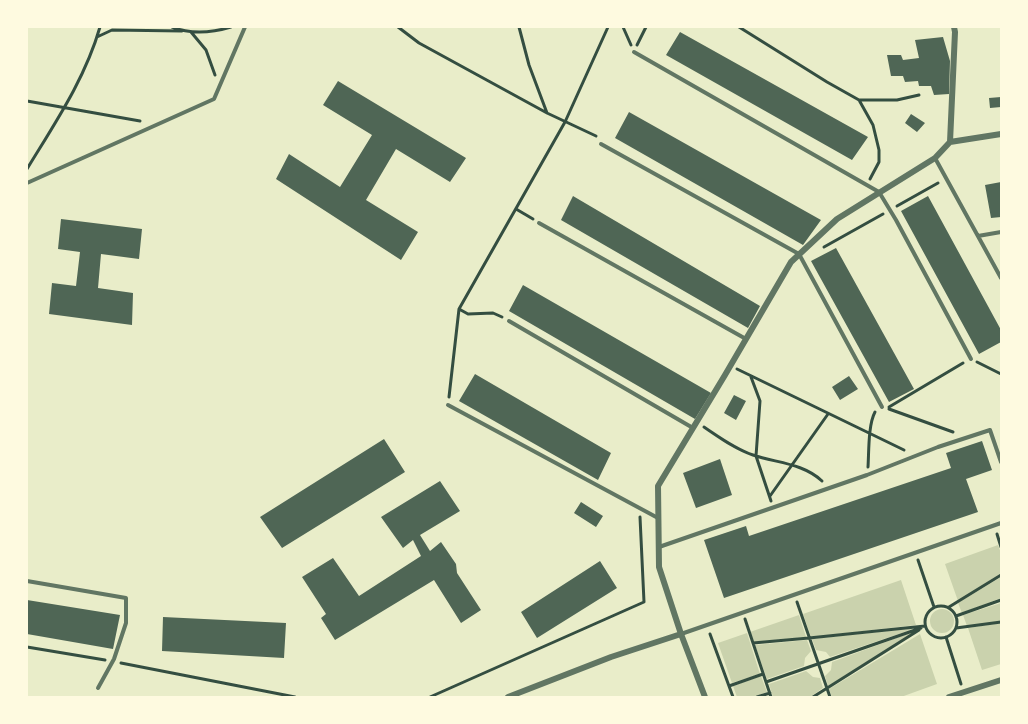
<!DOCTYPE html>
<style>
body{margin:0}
#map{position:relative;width:1028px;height:724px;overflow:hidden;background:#e9edc9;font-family:Roboto,sans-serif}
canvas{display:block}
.frame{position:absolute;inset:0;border:28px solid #fefae0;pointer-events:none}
</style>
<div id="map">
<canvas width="1028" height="724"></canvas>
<div class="frame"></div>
</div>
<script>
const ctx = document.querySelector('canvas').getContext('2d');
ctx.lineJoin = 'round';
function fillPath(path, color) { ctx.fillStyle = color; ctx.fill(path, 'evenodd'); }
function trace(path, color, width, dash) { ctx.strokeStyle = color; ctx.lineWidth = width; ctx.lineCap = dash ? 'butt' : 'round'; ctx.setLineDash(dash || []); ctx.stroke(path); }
fillPath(new Path2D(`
 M998,545L1001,553V573L958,601L945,564Z
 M1001,577V598L962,613L958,603Z
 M901,580L916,625L811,637L803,614Z
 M1001,603V621L967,626L963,615Z
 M930 621a12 12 0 1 1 24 0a12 12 0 1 1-24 0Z
 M799,615L806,637L754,642L750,632Z
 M1001,623V664L982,670L968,628Z
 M917,628L830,657L826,652L816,650L812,639Z
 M918,630L828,686L825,676L831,670L832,662Z
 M747,633L760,674L732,683L718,643Z
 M920,634L937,684L901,697H832L829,689Z
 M807,640L811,651L805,658L804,666L767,679L755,645Z
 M806,671L813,677L820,678L823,688L810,697H773L769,684Z
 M761,676L767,692L754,697H737L733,686Z`), '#cad2ad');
fillPath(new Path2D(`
 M680,32L868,137L852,160L666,55Z
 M943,37L950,61L949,94L934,95L931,86H919L918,81L905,82L903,76H891L887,55H901L903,60L919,58L915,40Z
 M338,81L466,158L450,182L396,149L366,200L418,232L401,260L276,179L289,154L340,187L372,135L323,105Z
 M1001,97V107L990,108L989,98Z
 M629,112L821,220L803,245L615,138Z
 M911,114L925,123L917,132L905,123Z
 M1001,182V217L991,218L985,185Z
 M573,196L760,306L748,328L561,220Z
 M928,196L1001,330V342L979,354L901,211Z
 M61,219L142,229L139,259L101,254L98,288L133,293L132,325L49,314L52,283L76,286L80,252L58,249Z
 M836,248L914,389L889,402L811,261Z
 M523,285L711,393L695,419L509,311Z
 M475,374L611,453L598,480L459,401Z
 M849,376L858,389L840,400L832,387Z
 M734,395L746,401L736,420L724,413Z
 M384,439L405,472L282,548L260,517Z
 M982,441L992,470L966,479L978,512L724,598L704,540L746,526L749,536L951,468L946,453Z
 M720,459L732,495L696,508L683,473Z
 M440,481L460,511L420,535L430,551L441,542L456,564L457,573L481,610L461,623L434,580L335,640L321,618L326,614L302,577L333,558L359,596L421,556L413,540L403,548L381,517Z
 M581,502L603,516L596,527L574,513Z
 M600,561L617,588L537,638L521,612Z
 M27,600L120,615L113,649L27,634Z
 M163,617L286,623L284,658L162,651Z`), '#4f6655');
trace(new Path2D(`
 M172,27C192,35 211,33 231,27
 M398,27L419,43L547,113L596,136
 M519,27L529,65L547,113
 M623,27L631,45
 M739,27L827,82L859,100L873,125L879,150V162L870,179
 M191,32L206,50L215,75
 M97,37L112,30L182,31
 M637,45L646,27
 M859,100H897L919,95
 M27,101L140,121
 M27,169C55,123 85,79 100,27
 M897,206L938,183
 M516,209L533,219
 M824,247L883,214
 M459,309L468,314L493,313L502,317
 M977,362L1001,374
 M737,369L904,450
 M751,377L760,401L756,456L771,501
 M449,397L459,309L565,122L608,27
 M889,407L963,363
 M889,409L953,432
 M704,427C719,437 735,449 753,455C776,463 803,463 822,481
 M868,467C869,452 868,425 875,412
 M770,496L828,414
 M997,534L1001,547
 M918,560L934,607
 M797,602L830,697
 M925 622a16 16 0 1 1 32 0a16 16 0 1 1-32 0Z
 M949,607L1001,575
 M956,616L1001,600
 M745,619L771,697
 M956,628L1001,622
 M710,634L733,697
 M946,637L961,684
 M753,643L809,638L925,626
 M27,647L105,660
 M121,663L295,697
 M766,682L921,628
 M729,686L763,674
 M430,697L644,602L640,517
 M757,697L770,693
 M813,697L919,630`), '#344e41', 3);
trace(new Path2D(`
 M634,52L879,192L896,220L971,359
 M601,144L799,254L882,407
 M935,158L1001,278
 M27,183L214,99L245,27
 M539,223L746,339
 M978,236L1001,232
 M509,321L693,428
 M448,405L658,518
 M659,547L867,475L938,447L990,430L1001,462
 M27,581L126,598V623L114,659L98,688
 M681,634L1001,523`), '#617663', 4);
trace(new Path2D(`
 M950,142L955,32L954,27
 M508,697L611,657L681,634
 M705,697L681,634L659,567L658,486L725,375L791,262L837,219L935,158L950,142L1001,134
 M949,697L1001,680`), '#617663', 6);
</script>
